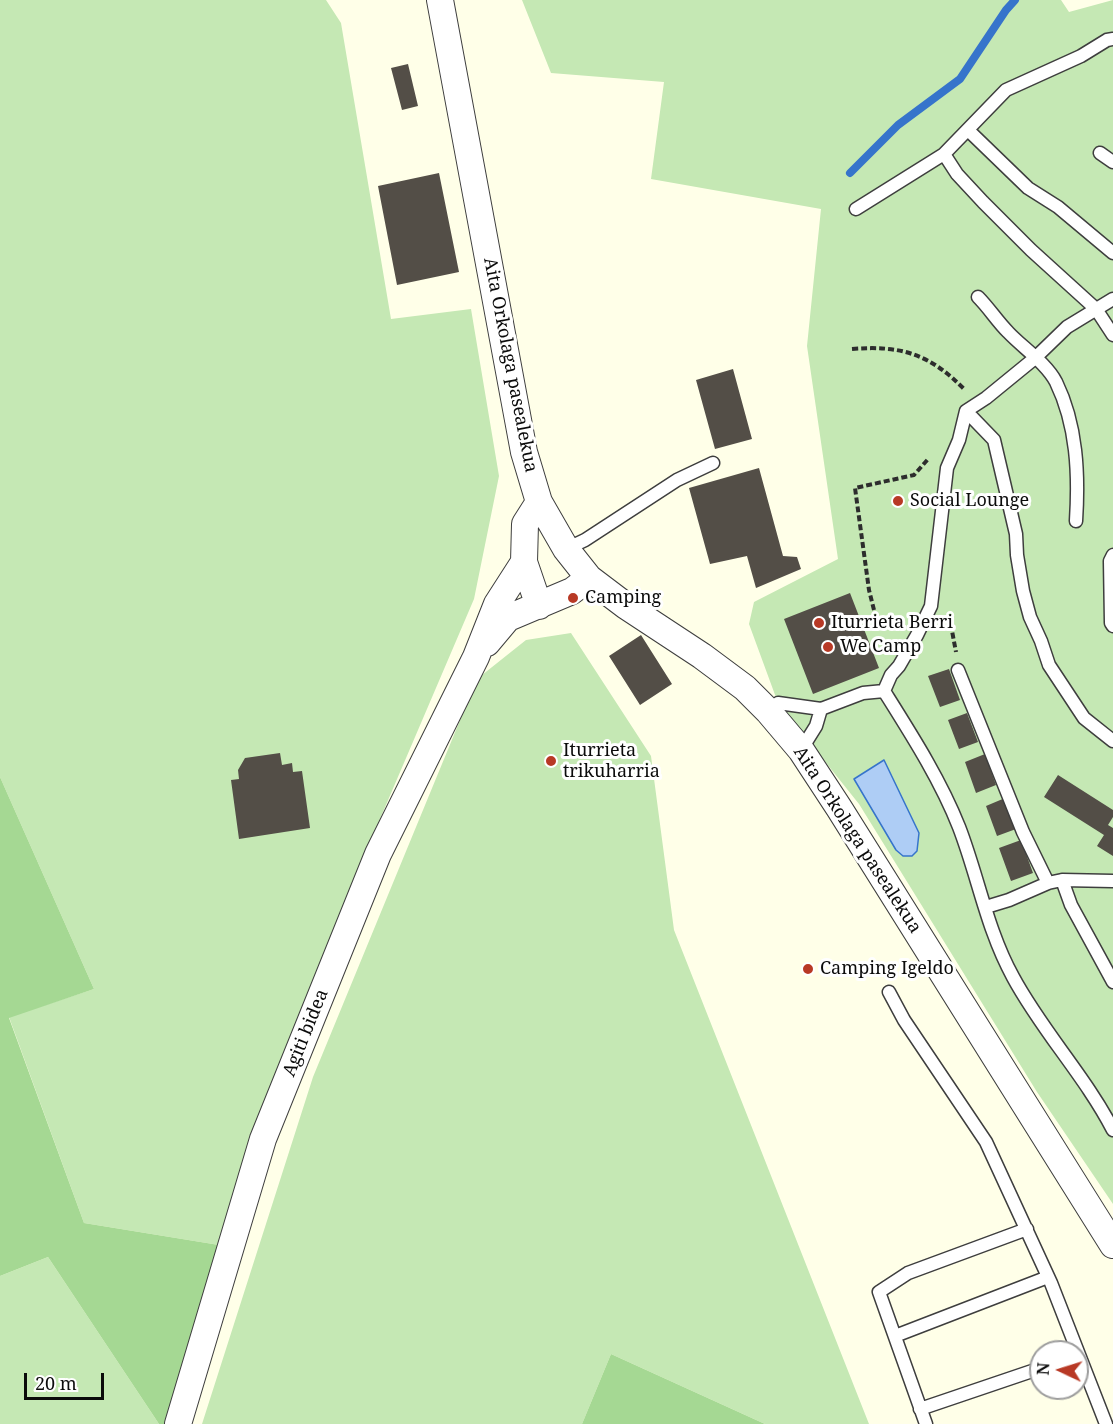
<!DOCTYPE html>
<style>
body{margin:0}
#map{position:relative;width:1113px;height:1424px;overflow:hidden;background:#ffffe8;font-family:"Noto Serif",serif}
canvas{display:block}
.north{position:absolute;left:1029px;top:1340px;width:60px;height:60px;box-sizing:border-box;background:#fff;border:2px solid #9d9d9d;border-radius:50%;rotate:274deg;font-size:16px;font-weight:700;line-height:24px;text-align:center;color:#0b0b0b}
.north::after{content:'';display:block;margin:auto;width:21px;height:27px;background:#b83925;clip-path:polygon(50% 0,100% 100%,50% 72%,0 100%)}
.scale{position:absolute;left:24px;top:1373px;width:80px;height:27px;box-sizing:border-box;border:3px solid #0b0b0b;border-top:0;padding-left:8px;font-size:18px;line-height:21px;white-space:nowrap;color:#0b0b0b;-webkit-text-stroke:4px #fff;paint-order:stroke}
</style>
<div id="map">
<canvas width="1113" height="1424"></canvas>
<div class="north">N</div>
<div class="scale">20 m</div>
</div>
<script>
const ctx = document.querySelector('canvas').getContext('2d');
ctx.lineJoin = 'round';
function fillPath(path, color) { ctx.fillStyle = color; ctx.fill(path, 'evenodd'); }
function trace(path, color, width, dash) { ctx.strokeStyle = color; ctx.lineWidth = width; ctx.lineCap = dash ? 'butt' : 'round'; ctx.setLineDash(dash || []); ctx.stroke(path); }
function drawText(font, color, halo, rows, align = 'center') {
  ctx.font = font + ' "Noto Serif",serif'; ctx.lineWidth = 6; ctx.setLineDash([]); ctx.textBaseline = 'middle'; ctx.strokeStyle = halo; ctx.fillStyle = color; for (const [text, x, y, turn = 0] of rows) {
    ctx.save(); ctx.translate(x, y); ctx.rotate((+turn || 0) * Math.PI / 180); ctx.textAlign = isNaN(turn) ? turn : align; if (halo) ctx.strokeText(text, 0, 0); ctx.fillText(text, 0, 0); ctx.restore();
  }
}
fillPath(new Path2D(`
 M0,0H326L341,23L391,319L471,309L499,476L474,599L368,847L219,1245L84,1223L9,1017L94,989L0,777Z
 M522,0H1061L1069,12L1113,0V1204L1037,1092L859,804L778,703L749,624L754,602L838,559L807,346L821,209L651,179L664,82L551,73Z
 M571,633L651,756L674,930L869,1424H765L611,1354L582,1424H202L313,1077L477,679L526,640Z
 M48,1257L159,1424H0V1276Z`), '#c5e8b4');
fillPath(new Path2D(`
 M0,777L94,989L9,1018L84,1223L219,1245L165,1424H159L48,1257L0,1276Z
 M611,1354L765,1424H582Z`), '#a5d893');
const water = new Path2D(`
 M884,760L919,833L917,851L912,856H903L896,850L854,779Z`);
fillPath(water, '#aecdf5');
trace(water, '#3674cb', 1.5);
trace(new Path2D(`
 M850,173L898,125L960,79L1006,10L1015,0`), '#3674cb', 8);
fillPath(new Path2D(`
 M408,64L418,106L402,110L391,68Z
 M439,173L459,272L397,285L378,186Z
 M733,369L752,439L715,449L696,380Z
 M759,468L783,556L797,557L801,569L756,588L747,556L710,564L689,488Z
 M850,593L879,668L813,694L784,619Z
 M641,635L672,684L640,705L609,656Z
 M949,669L960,700L940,707L928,676Z
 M967,713L978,742L959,749L948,720Z
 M280,753L282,765L292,763L293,772L302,771L310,828L239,839L231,780L239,779L238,770L245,758Z
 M985,754L996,785L976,793L965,762Z
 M1058,775L1113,810V817L1108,825L1113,828V856L1097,846L1104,835L1044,797Z
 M1005,798L1016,829L997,836L986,806Z
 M1021,840L1033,873L1011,881L999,848Z`), '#534e47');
const lane = new Path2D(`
 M968,130L1028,188L1058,207L1113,253
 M1100,153L1113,162
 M944,154L957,174L983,202L1031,250L1096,309L1113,335
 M856,209L944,154L1006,90L1081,56L1107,40L1113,39
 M978,297C989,308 997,321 1008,332C1022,347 1046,363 1056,382C1077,425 1079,474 1076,521
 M966,411L994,440L1016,534L1017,555L1023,591L1030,617L1041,641L1049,665L1084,718L1113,741
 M566,549L585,540L677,480L713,463
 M1113,555L1110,561L1111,623L1113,626
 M958,670L1023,832L1048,883
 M884,691L891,675L899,666L917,635L931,606L947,468L959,440L966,411L986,398L1035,358L1067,327L1113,299
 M768,711L778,703L821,709L863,693L884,691C911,734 940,779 959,827C978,876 987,930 1013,977C1042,1031 1085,1076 1113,1130
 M801,750L816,726L821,709
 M1062,880L1071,905L1113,982
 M986,907L1009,900L1048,883L1062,880L1113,881
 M889,992L904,1020L986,1142L1051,1283L1106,1424
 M895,1336L1048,1277
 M920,1409L1041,1368
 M926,1424L879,1292L908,1273L1027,1229`);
const street = new Path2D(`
 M440,0L524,452L539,502L566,549L589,578L626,606L702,656L745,688L768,711L801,750L839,808L1113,1245
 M539,606L524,562L525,524L539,502
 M487,643L508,618L572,591L589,578
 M178,1424L263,1139L378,854L476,657L497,604L524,562`);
trace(lane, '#3e3e3e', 15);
trace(street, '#3e3e3e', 28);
trace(new Path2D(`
 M852,349C901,345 930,354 965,390
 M874,610L869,590L855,488L914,475L929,458
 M949,615L956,652`), '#2d2d2d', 4, [6, 3]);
trace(lane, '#fff', 12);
trace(street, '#fff', 26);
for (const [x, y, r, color] of [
 [898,501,6,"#b83925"],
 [573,598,6,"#b83925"],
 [819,623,6,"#b83925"],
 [828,647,6,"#b83925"],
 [551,761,6,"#b83925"],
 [808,969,6,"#b83925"]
]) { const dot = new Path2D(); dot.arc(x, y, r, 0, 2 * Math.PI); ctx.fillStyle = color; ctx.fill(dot); trace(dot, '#fff', 2); }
drawText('18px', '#0b0b0b', '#fff', [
 ["Aita Orkolaga pasealekua",510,365,79],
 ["Aita Orkolaga pasealekua",857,840,57],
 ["Agiti bidea",306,1033,-68]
]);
drawText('18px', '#0b0b0b', '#fff', [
 ["Social Lounge",910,501],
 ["Camping",585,598],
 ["Iturrieta Berri",831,623],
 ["We Camp",840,647],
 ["Iturrieta",563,751],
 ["trikuharria",563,772],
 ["Camping Igeldo",820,969]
], 'left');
</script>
